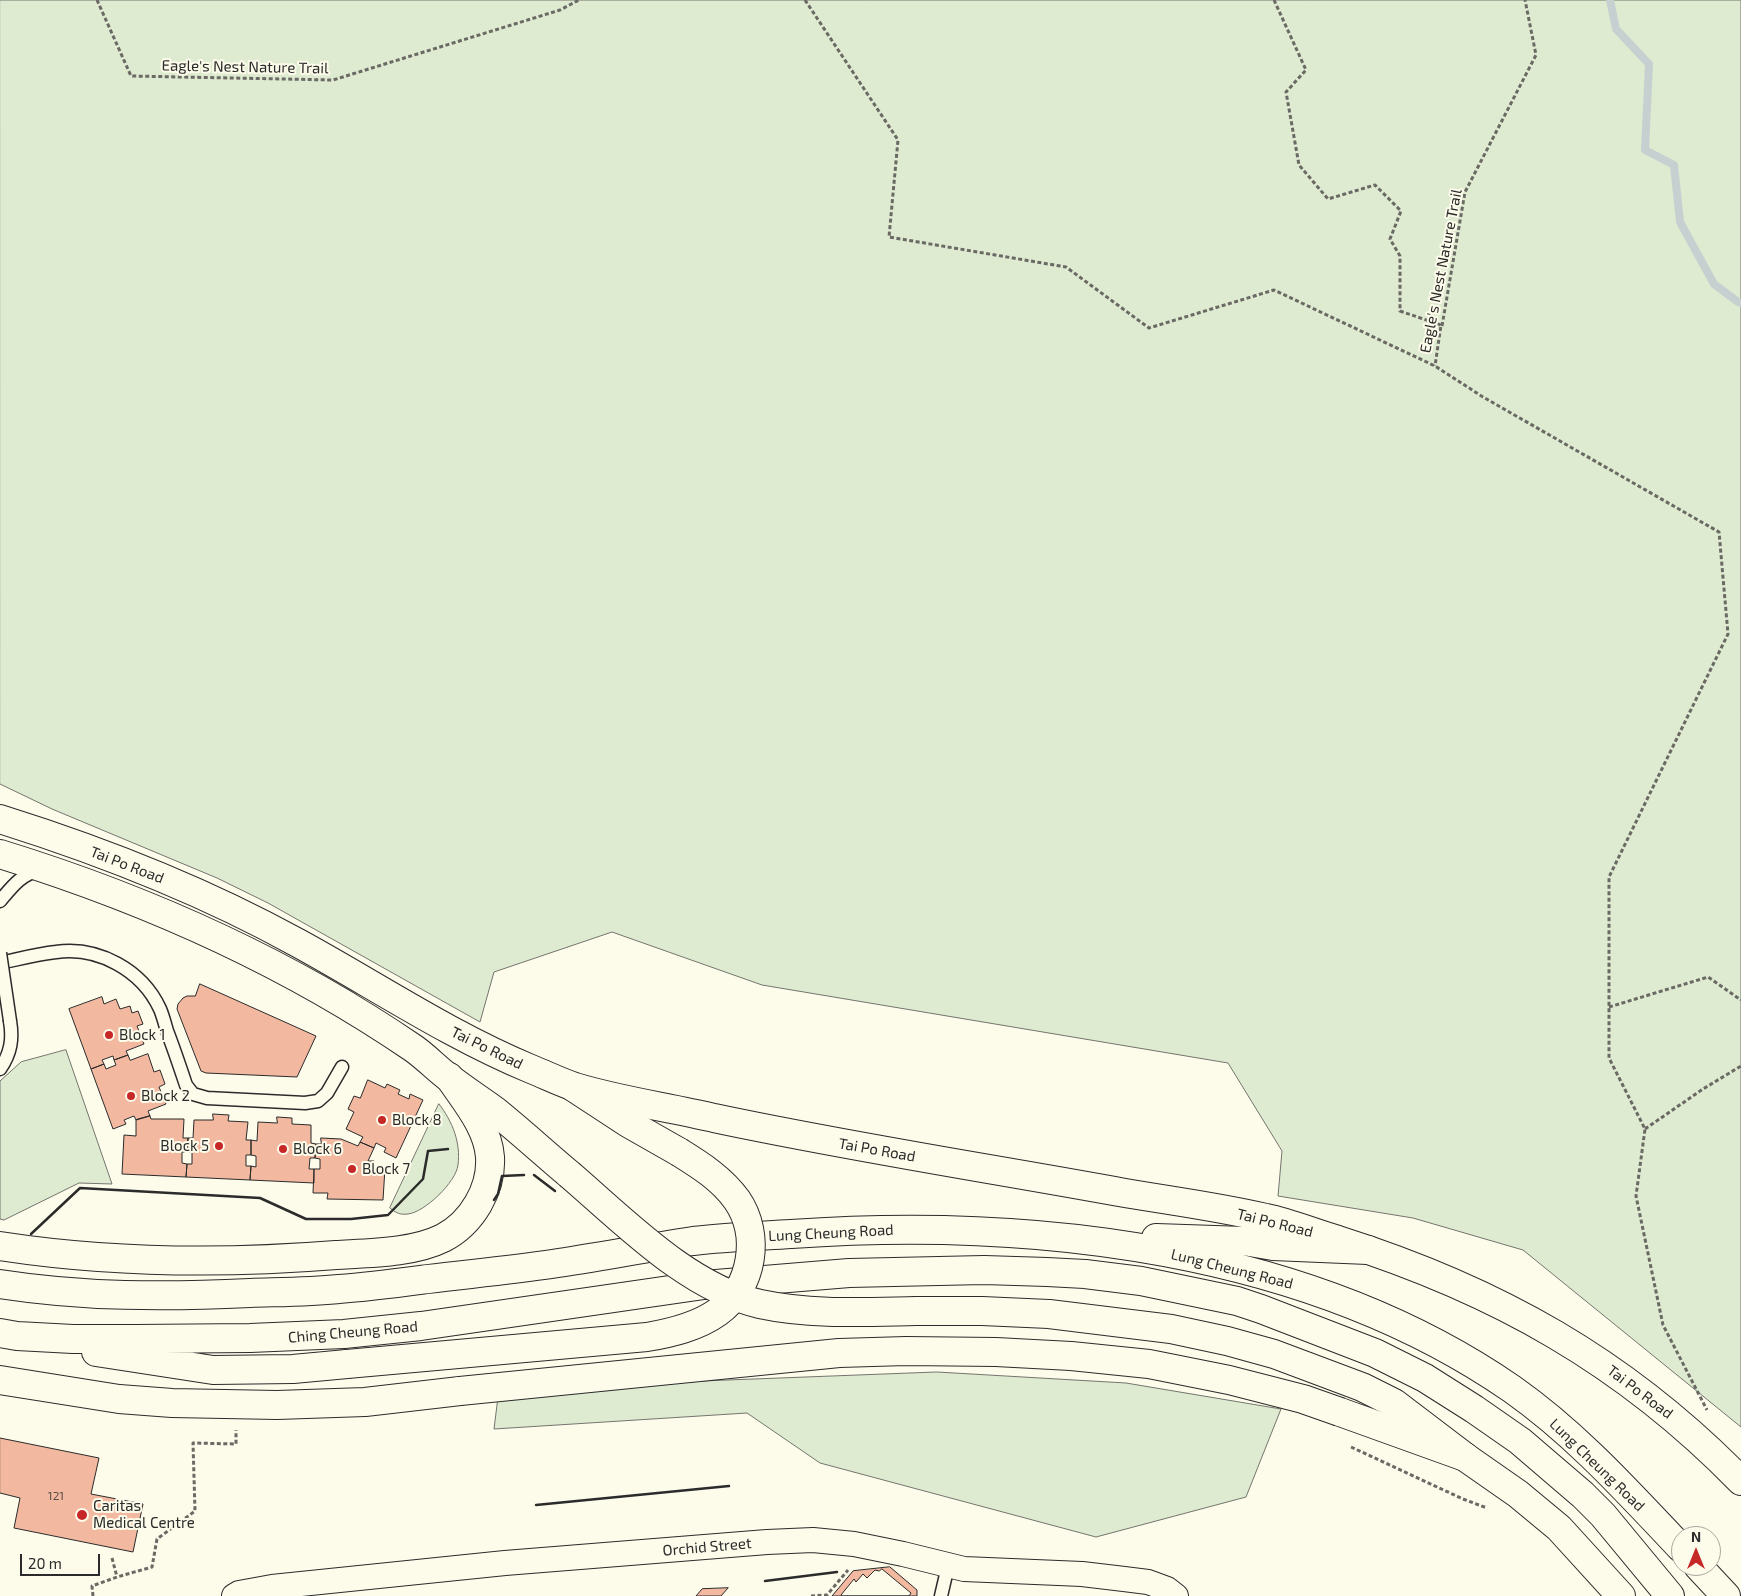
<!DOCTYPE html>
<style>
body{margin:0}
#map{position:relative;width:1741px;height:1596px;overflow:hidden;background:#fdfbea;font-family:"Exo 2",sans-serif}
canvas{display:block}
.north{position:absolute;left:1671px;top:1526px;width:50px;height:50px;box-sizing:border-box;background:#fdfbea;border:1px solid #a9a89e;border-radius:50%;rotate:0deg;font-size:14px;font-weight:700;line-height:20px;text-align:center;color:#2b2b2b}
.north::after{content:'';display:block;margin:auto;width:18px;height:22px;background:#c62828;clip-path:polygon(50% 0,100% 100%,50% 72%,0 100%)}
.scale{position:absolute;left:20px;top:1554px;width:80px;height:22px;box-sizing:border-box;border:2px solid #2b2b2b;border-top:0;padding-left:6px;font-size:15px;line-height:18px;white-space:nowrap;color:#2b2b2b;-webkit-text-stroke:4px #fdfbea;paint-order:stroke}
</style>
<div id="map">
<canvas width="1741" height="1596"></canvas>
<div class="north">N</div>
<div class="scale">20 m</div>
</div>
<script>
const ctx = document.querySelector('canvas').getContext('2d');
ctx.lineJoin = 'round';
function fillPath(path, color) { ctx.fillStyle = color; ctx.fill(path, 'evenodd'); }
function trace(path, color, width, dash) { ctx.strokeStyle = color; ctx.lineWidth = width; ctx.lineCap = dash ? 'butt' : 'round'; ctx.setLineDash(dash || []); ctx.stroke(path); }
function drawText(font, color, halo, rows, align = 'center') {
  ctx.font = font + ' "Exo 2",sans-serif'; ctx.lineWidth = 4; ctx.setLineDash([]); ctx.textBaseline = 'middle'; ctx.strokeStyle = halo; ctx.fillStyle = color; for (const [text, x, y, turn = 0] of rows) {
    ctx.save(); ctx.translate(x, y); ctx.rotate((+turn || 0) * Math.PI / 180); ctx.textAlign = isNaN(turn) ? turn : align; if (halo) ctx.strokeText(text, 0, 0); ctx.fillText(text, 0, 0); ctx.restore();
  }
}
const green = new Path2D(`
 M0,0H1741V1427L1523,1250L1413,1218L1278,1196L1282,1151L1228,1063L762,985L612,932L494,972L480,1022L268,903L217,878L52,809L0,784Z
 M66,1050L112,1184L79,1183L4,1220L0,1219V1081L21,1062Z
 M439,1104C452,1121 461,1142 458,1165C456,1182 425,1212 408,1214C400,1215 396,1213 390,1208Z
 M937,1372L1126,1383L1281,1409L1246,1497L1096,1537L820,1463L747,1413L494,1429L498,1397L702,1381Z`);
fillPath(green, '#deebd1');
trace(green, '#74746e', 1);
trace(new Path2D(`
 M1610,0L1616,29L1649,64L1645,150L1674,165L1680,222L1714,284L1738,302L1741,303`), '#c7d0d0', 8);
const building = new Path2D(`
 M200,984L316,1036L297,1077L206,1073L201,1071L177,1009L178,1004L183,998L187,996H195Z
 M102,997L104,1004L116,999L120,1009L130,1006L132,1013L138,1011L143,1024L137,1026L144,1044L126,1051L128,1055L114,1060L113,1056L102,1060L104,1064L91,1069L69,1009Z
 M148,1054L154,1072L160,1070L165,1084L159,1087L166,1104L148,1111L150,1116L136,1120L134,1116L124,1120L126,1124L113,1129L91,1069L104,1064L106,1069L116,1065L114,1060L128,1055L130,1060Z
 M368,1080L385,1088L387,1084L400,1090L398,1094L409,1099L410,1094L423,1100L396,1158L384,1152L386,1148L376,1143L374,1148L360,1142L363,1137L346,1129L354,1112L348,1109L354,1096L360,1098Z
 M213,1114L229,1115L228,1121L248,1122L246,1140H251V1155H246V1166H251L250,1180L186,1177L187,1164H192V1152H187L188,1138H193L194,1120H213Z
 M150,1116L151,1119H184L183,1138H188L187,1152H182V1163L187,1164L186,1177L122,1174L124,1135L136,1136V1120Z
 M277,1117L292,1118V1124L311,1125V1143L316,1144L315,1158H310L309,1169H314V1183L250,1180L251,1166L256,1167V1156L251,1155V1140L257,1141L258,1122L277,1123Z
 M321,1138L341,1139L358,1146L360,1142L374,1148L368,1161H374V1168H385L383,1200L327,1199L328,1193H313L314,1169H320V1159L315,1158L316,1144H321Z
 M0,1438L99,1458L91,1494L143,1504L133,1552L14,1528L20,1498L0,1493Z
 M890,1567L917,1590V1596H832L853,1571Z
 M882,1569L911,1593L909,1596H842L841,1595L854,1579L856,1582L863,1574L867,1578L875,1570L879,1571Z
 M728,1588L721,1596H696L702,1589Z`);
fillPath(building, '#f2b8a0');
trace(building, '#2b2b2b', 1);
const service = new Path2D(`
 M0,901C11,888 22,873 40,870
 M0,963C19,959 37,954 56,952C98,946 142,970 160,1009C163,1016 165,1024 167,1031C174,1049 180,1067 186,1085L193,1094L207,1098L305,1103L318,1101L327,1093L342,1067
 M0,1069C11,1053 13,1039 10,1021
 M941,1596L948,1566`);
const minor = new Path2D(`
 M234,1596L239,1593L272,1587L505,1563L767,1542L813,1540L854,1544L903,1554L964,1569L1082,1574L1124,1579L1148,1582L1167,1589L1176,1596`);
const primary = new Path2D(`
 M0,819C102,851 204,891 298,943C375,985 449,1035 531,1069C546,1075 560,1082 575,1087C621,1101 668,1107 714,1118C850,1147 988,1168 1125,1193C1172,1201 1219,1207 1266,1218C1290,1223 1314,1233 1338,1240C1496,1290 1625,1362 1741,1481
 M0,854C146,899 287,962 413,1048C426,1057 436,1068 448,1077C463,1089 479,1099 494,1110C520,1131 544,1153 569,1174
 M916,1311H982L1049,1314L1171,1329L1227,1341L1274,1354L1362,1387L1394,1403L1465,1457L1518,1494L1559,1528L1621,1596`);
const trunk = new Path2D(`
 M573,1087L628,1123L679,1152
 M1156,1238L1244,1241L1273,1246L1368,1250
 M0,1246C111,1263 223,1264 336,1255C369,1253 413,1253 443,1238C472,1223 492,1189 490,1157C488,1127 465,1101 449,1077
 M0,1284C83,1297 166,1297 250,1293C279,1292 309,1292 339,1289C369,1287 398,1283 428,1279C469,1274 511,1270 552,1264C599,1257 646,1248 693,1241C725,1237 759,1236 791,1234C1033,1217 1308,1248 1512,1389C1576,1434 1628,1492 1681,1548
 M0,1333L17,1336L73,1339H135L250,1338L344,1334L421,1326L704,1285L849,1273L984,1270L1047,1272L1085,1274L1141,1281L1237,1301L1261,1309L1375,1353L1425,1378L1474,1409L1520,1441L1583,1495L1603,1515L1670,1596
 M96,1352L213,1370L293,1369L347,1364
 M0,1380L119,1399L172,1403L277,1405L365,1402L460,1391
 M1340,1412L1465,1457
 M1698,1566L1726,1596`);
trace(service, '#2b2b2b', 15);
trace(minor, '#2b2b2b', 26);
trace(primary, '#2b2b2b', 30);
trace(trunk, '#2b2b2b', 30);
trace(new Path2D(`
 M97,0L131,76L333,80L560,10L579,0
 M805,0L898,140L889,237L1066,267L1149,328L1274,290L1435,366L1483,397L1719,532L1728,634L1609,877V1058L1645,1129L1636,1196L1663,1325L1707,1410
 M1274,0L1306,70L1286,92L1299,165L1328,199L1375,185L1401,211L1390,239L1400,256V311L1441,325L1435,366
 M1442,326L1465,192L1536,55L1525,0
 M1609,1007L1708,977L1741,1000
 M1645,1129L1703,1089L1741,1066
 M1351,1447L1463,1499L1487,1508
 M112,1558L117,1577
 M93,1596L92,1586L117,1577L152,1567L157,1539L195,1511L193,1443L236,1444V1430
 M811,1596L827,1595L848,1570`), '#6a6964', 3, [4, 2.5]);
trace(service, '#fdfbea', 12);
trace(minor, '#fdfbea', 24);
trace(primary, '#fdfbea', 28);
trace(trunk, '#fdfbea', 28);
const serviceBridge = new Path2D(`
 M0,953L10,1021`);
const primaryBridge = new Path2D(`
 M569,1174C624,1221 688,1288 760,1304C811,1315 864,1312 916,1311`);
const trunkBridge = new Path2D(`
 M347,1364L647,1337C671,1333 697,1327 718,1312C753,1287 761,1235 737,1200C722,1179 700,1165 679,1152
 M460,1391L839,1353L906,1351L996,1352L1071,1356L1149,1364L1229,1380L1303,1399L1340,1412`);
trace(serviceBridge, '#2b2b2b', 15, []);
trace(primaryBridge, '#2b2b2b', 30, []);
trace(trunkBridge, '#2b2b2b', 30, []);
trace(serviceBridge, '#fdfbea', 12);
trace(primaryBridge, '#fdfbea', 28);
trace(trunkBridge, '#fdfbea', 28);
trace(new Path2D(`
 M534,1175L555,1191
 M494,1200L498,1194L502,1176L524,1175
 M31,1234L80,1188L260,1198L306,1219H351L388,1215L423,1179L428,1151L448,1149
 M536,1505L729,1486
 M765,1581L837,1572`), '#2b2b2b', 2.5);
for (const [x, y, r, color] of [
 [109,1035,5,"#c62828"],
 [131,1096,5,"#c62828"],
 [382,1120,5,"#c62828"],
 [219,1146,5,"#c62828"],
 [283,1149,5,"#c62828"],
 [352,1169,5,"#c62828"],
 [82,1515,6,"#c62828"]
]) { const dot = new Path2D(); dot.arc(x, y, r, 0, 2 * Math.PI); ctx.fillStyle = color; ctx.fill(dot); trace(dot, '#fdfbea', 2); }
drawText('12px', '#5d4e48', null, [
 ["121",56,1496]
]);
drawText('15px', '#2b2b2b', '#fdfbea', [
 ["Eagle's Nest Nature Trail",245,67,1],
 ["Eagle's Nest Nature Trail",1441,271,-79],
 ["Tai Po Road",127,865,21],
 ["Tai Po Road",487,1048,26],
 ["Tai Po Road",877,1150,10],
 ["Tai Po Road",1275,1223,14],
 ["Lung Cheung Road",831,1233,-3],
 ["Lung Cheung Road",1232,1269,14],
 ["Ching Cheung Road",353,1332,-5],
 ["Tai Po Road",1640,1392,37],
 ["Lung Cheung Road",1597,1465,44],
 ["Orchid Street",707,1547,-5]
]);
drawText('15px', '#2b2b2b', '#fdfbea', [
 ["Block 1",119,1035],
 ["Block 2",141,1096],
 ["Block 8",392,1120],
 ["Block 5",209,1146,"right"],
 ["Block 6",293,1149],
 ["Block 7",362,1169],
 ["Caritas",93,1506],
 ["Medical Centre",93,1523]
], 'left');
</script>
